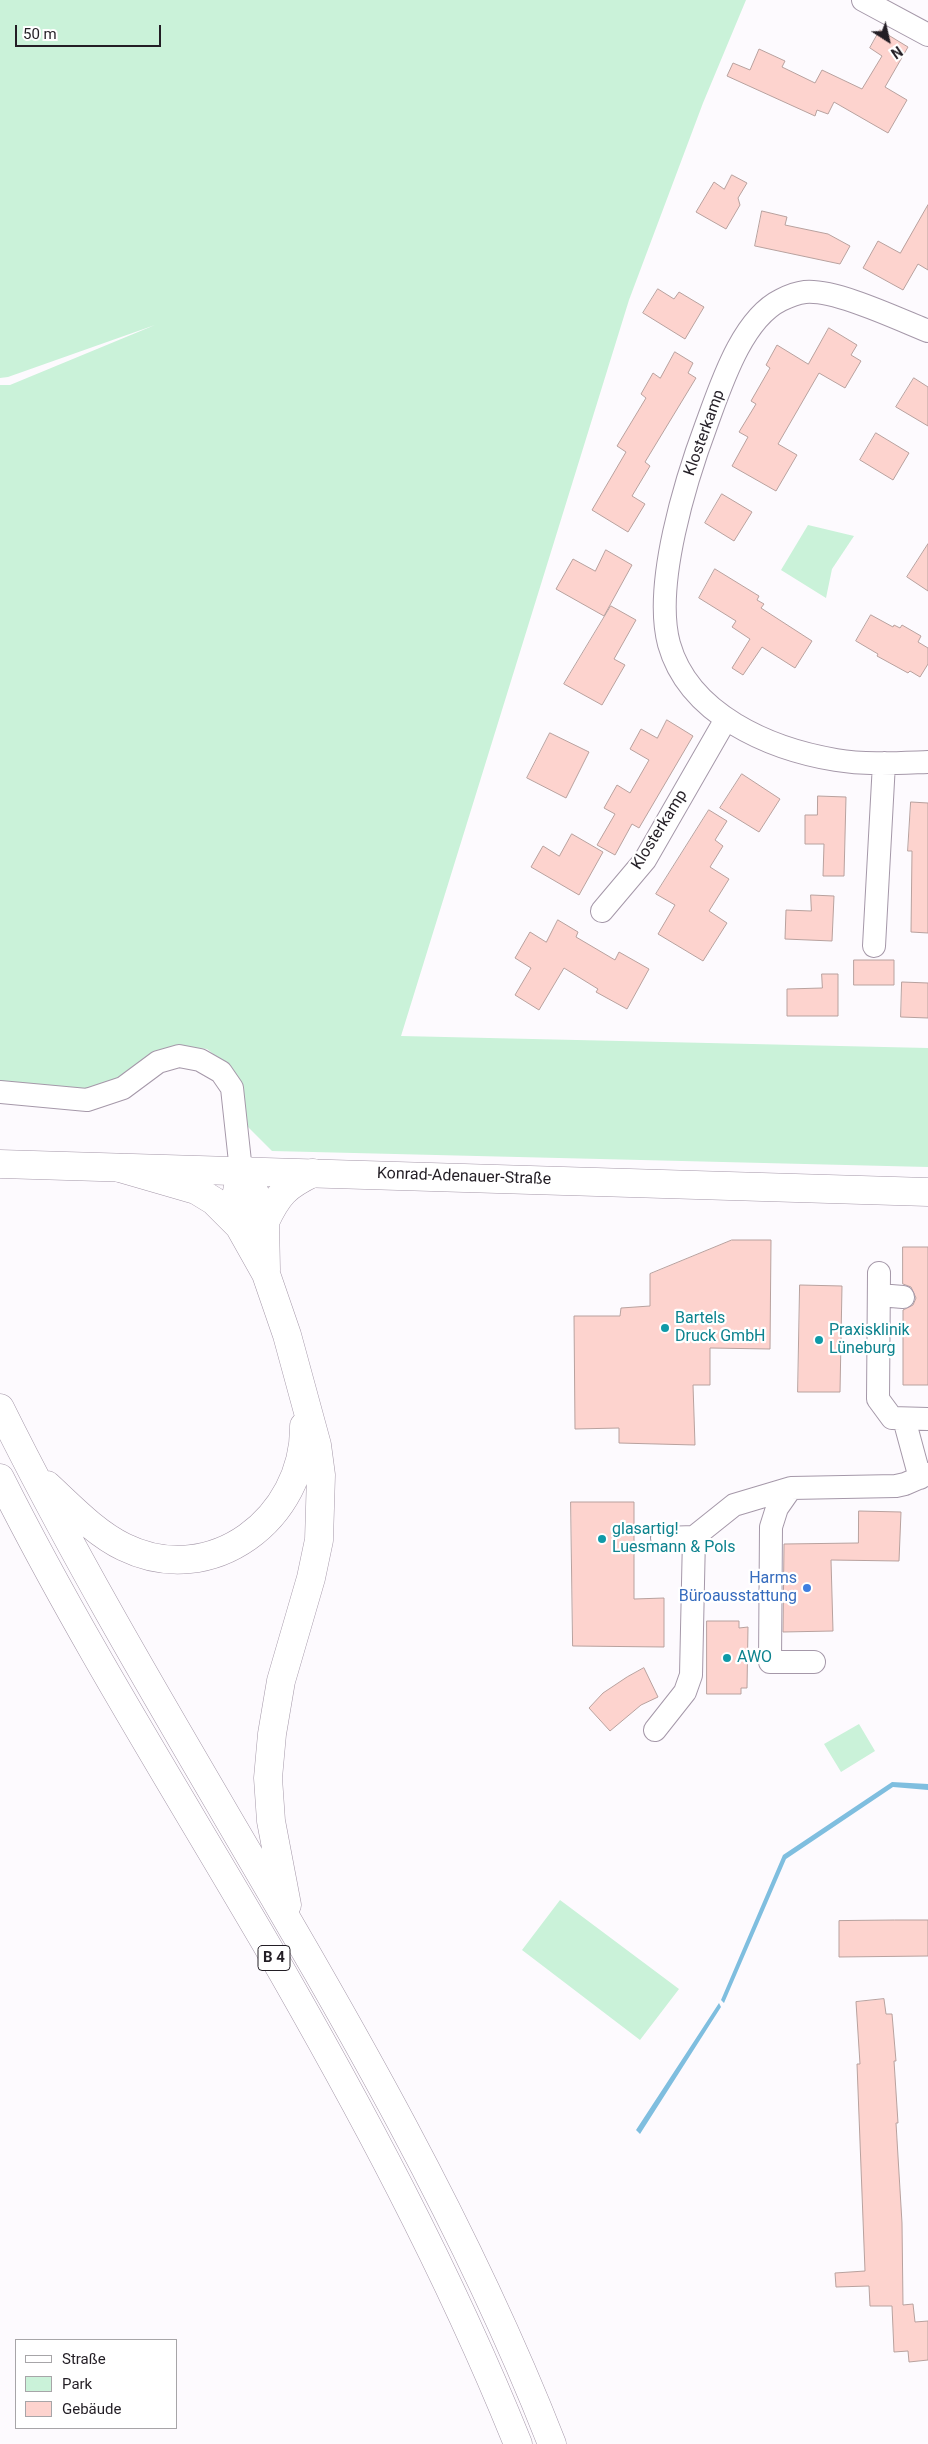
<!DOCTYPE html>
<meta charset="utf-8">
<style>
body{margin:0}
#map{position:relative;width:928px;height:2444px;overflow:hidden;background:#fdfafe;font-family:Roboto,sans-serif}
canvas{display:block}
.legend{position:absolute;left:15px;top:2339px;width:162px;height:90px;box-sizing:border-box;background:#fff;border:1px solid #a7a5a8;margin:0;padding:6px 9px;list-style:none;font-size:15px;color:#231e25}
.legend li{display:flex;align-items:center;gap:10px;height:25px}
.legend b{width:25px;border:1px solid #a7a5a8}
.north{position:absolute;left:863px;top:15px;width:50px;height:50px;-webkit-text-stroke:4px #fff;paint-order:stroke;rotate:145deg;font-size:14px;font-weight:700;line-height:20px;text-align:center;color:#231e25}
.north::after{content:'';display:block;margin:auto;width:18px;height:22px;background:#231e25;clip-path:polygon(50% 0,100% 100%,50% 72%,0 100%)}
.scale{position:absolute;left:15px;top:25px;width:146px;height:22px;box-sizing:border-box;border:2px solid #231e25;border-top:0;padding-left:6px;font-size:15px;line-height:18px;white-space:nowrap;color:#231e25;-webkit-text-stroke:4px #fff;paint-order:stroke}
</style>
<div id="map">
<canvas width="928" height="2444"></canvas>
<ul class="legend">
<li><b style="height:6px;background:#fff"></b>Straße</li>
<li><b style="height:14px;background:#caf2d9"></b>Park</li>
<li><b style="height:14px;background:#fdd3ce"></b>Gebäude</li>
</ul>
<div class="north">N</div>
<div class="scale">50 m</div>
</div>
<script>
const ctx = document.querySelector('canvas').getContext('2d');
ctx.lineJoin = 'round';
function fillPath(path, color) { ctx.fillStyle = color; ctx.fill(path, 'evenodd'); }
function trace(path, color, width, dash) { ctx.strokeStyle = color; ctx.lineWidth = width; ctx.lineCap = dash ? 'butt' : 'round'; ctx.setLineDash(dash || []); ctx.stroke(path); }
function drawText(font, color, halo, rows, align = 'center') {
  ctx.font = font + ' Roboto,sans-serif'; ctx.lineWidth = 4.5; ctx.setLineDash([]); ctx.textBaseline = 'middle'; ctx.strokeStyle = halo; ctx.fillStyle = color; for (const [text, x, y, turn = 0] of rows) {
    ctx.save(); ctx.translate(x, y); ctx.rotate((+turn || 0) * Math.PI / 180); ctx.textAlign = isNaN(turn) ? turn : align; if (halo) ctx.strokeText(text, 0, 0); ctx.fillText(text, 0, 0); ctx.restore();
  }
}
fillPath(new Path2D(`
 M0,0H746L703,103L629,300L401,1036L928,1048V1167L272,1151L248,1127L242,1100L228,1066L207,1049L180,1046L120,1081L86,1092L0,1084V385H10L155,325L8,377L0,378Z
 M808,525L854,536L832,569L826,598L781,570Z
 M859,1724L875,1751L841,1772L824,1744Z
 M560,1900L679,1989L640,2040L522,1950Z`), '#caf2d9');
fillPath(new Path2D(`
 M892,1782L928,1784V1790L893,1787L786,1859L724,2003L721,2000L783,1855Z
 M719,2003L721,2007L640,2134L636,2130Z`), '#7fbedf');
const building = new Path2D(`
 M880,30L908,47L885,87L907,100L888,133L834,102L828,114L817,110L815,116L727,76L733,63L750,70L759,49L785,61L782,67L815,83L822,70L862,89L882,56L870,48Z
 M732,175L747,183L738,198L740,205L726,229L696,212L714,182L724,189Z
 M928,205V270L918,264L903,290L863,268L878,241L900,253Z
 M762,211L787,217L785,225L828,234L850,246L840,264L755,246Z
 M658,289L674,299L679,292L704,307L685,339L643,313Z
 M829,328L857,345L851,355L861,361L845,388L819,373L778,444L797,455L776,491L732,466L748,437L739,432L756,404L751,401L770,368L766,365L777,345L808,364Z
 M675,352L693,363L688,373L696,378L645,462L650,466L632,496L645,504L628,532L592,510L626,452L617,446L646,398L641,394L653,373L660,378Z
 M914,378L928,387V426L896,407Z
 M876,433L909,453L893,480L860,460Z
 M722,494L752,512L734,541L705,523Z
 M928,544V591L907,577Z
 M606,550L632,565L604,616L556,589L573,559L595,571Z
 M715,569L759,596L757,600L764,604L761,608L812,641L795,668L762,647L743,675L732,668L750,639L732,627L736,621L699,598Z
 M611,606L636,620L614,659L625,665L602,705L564,684Z
 M871,615L893,627L894,625L900,628L902,625L921,636L918,642L928,648V664L920,677L910,671L908,673L877,656L878,654L856,641Z
 M667,720L693,736L639,828L632,824L615,855L597,845L615,814L604,808L617,785L630,793L649,760L630,749L641,729L657,738Z
 M550,733L589,752L566,798L527,778Z
 M742,774L780,799L759,832L720,808Z
 M818,796L846,797L844,876H823L824,844H805V815H817Z
 M911,802L928,803V933L911,932L912,851H908Z
 M709,810L727,821L715,840L723,846L710,867L729,879L709,911L727,923L703,961L658,934L675,905L656,894Z
 M572,834L603,852L579,895L531,867L543,846L559,856Z
 M811,895L834,896L832,941L785,939L786,910L811,911Z
 M558,920L578,932L576,937L615,960L619,952L649,969L627,1009L596,992L598,989L564,968L539,1010L515,995L531,968L515,958L530,932L546,942Z
 M854,960H894V985H854Z
 M822,974H838V1016H787V989L822,988Z
 M902,982L928,983V1018L901,1017Z
 M732,1240H771L770,1349L710,1348V1385H693L695,1445L619,1443V1428L575,1429L574,1316H620L621,1308L650,1306V1274Z
 M903,1247H928V1385H903V1310L913,1305L916,1298L911,1287L903,1284Z
 M800,1285L842,1286L840,1392H798Z
 M571,1502H634V1599L664,1598V1647L573,1646Z
 M859,1511L901,1512L899,1561L831,1560L833,1631L783,1632L784,1544L858,1543Z
 M707,1621H739V1628L748,1627L747,1688H741V1694H707Z
 M644,1668L658,1697L641,1705L610,1731L589,1708L603,1693L627,1677Z
 M895,1920H928V1956L839,1957V1921Z
 M884,1999L886,2014H892L896,2061H894L898,2123H896L902,2223L903,2305L913,2304L915,2322L928,2321V2360L909,2362L908,2351L894,2352L892,2306H870L869,2286L836,2287L835,2273L865,2271L857,2064H860L856,2002Z`);
fillPath(building, '#fdd3ce');
trace(building, '#b8a19e', 1);
const minor = new Path2D(`
 M863,0L928,35
 M928,331C898,319 835,289 805,292C797,293 787,297 781,300C742,319 721,385 707,423C686,479 653,585 669,644C689,715 770,749 836,760C866,765 898,763 928,762
 M602,911L645,860L726,719
 M874,946L884,763
 M0,1092L87,1100L123,1088L158,1062L179,1056L200,1060L221,1072L232,1088L241,1171
 M879,1273L878,1399L892,1418L928,1419
 M879,1295L903,1297
 M904,1419L920,1478
 M791,1488L777,1508L771,1527L770,1662H814
 M662,1538L694,1537
 M655,1730L685,1692L691,1675L694,1537L734,1505L791,1488L896,1486L905,1484L928,1474`);
const major = new Path2D(`
 M0,1164L928,1192`);
const highway = new Path2D(`
 M120,1168L196,1190L214,1201L239,1226
 M241,1171L236,1197L239,1226L266,1274L287,1335L317,1445L321,1475L319,1540L311,1578L281,1681L272,1734L268,1778L271,1821L287,1905
 M247,1171L265,1222L266,1270
 M265,1222C278,1194 286,1186 313,1173
 M0,1408C174,1759 409,2078 552,2444
 M0,1478C80,1637 175,1788 265,1942C359,2105 448,2270 518,2444
 M47,1485C71,1507 95,1533 124,1547C212,1590 305,1518 304,1426`);
trace(minor, '#a598a9', 24);
trace(major, '#a598a9', 29);
trace(highway, '#a598a9', 29);
trace(minor, '#fff', 22);
trace(major, '#fff', 28);
trace(highway, '#fff', 28);
for (const [x, y, r, color] of [
 [665,1328,5,"#0f9aa8"],
 [819,1340,5,"#0f9aa8"],
 [602,1539,5,"#0f9aa8"],
 [807,1588,5,"#3f7fe0"],
 [727,1658,5,"#0f9aa8"]
]) { const dot = new Path2D(); dot.arc(x, y, r, 0, 2 * Math.PI); ctx.fillStyle = color; ctx.fill(dot); trace(dot, '#fff', 2); }
for (const [x, y, w] of [
 [274,1958,32]
]) { const box = new Path2D(); box.roundRect(x - w / 2, y - 12.5, w, 25, 4); ctx.fillStyle = '#fff'; ctx.fill(box); trace(box, '#231e25', 1); }
drawText('bold 15px', '#231e25', null, [
 ["B 4",274,1958]
]);
drawText('16px', '#231e25', '#fff', [
 ["Klosterkamp",705,433,-70],
 ["Klosterkamp",660,830,-58],
 ["Konrad-Adenauer-Straße",464,1177,2]
]);
drawText('16px', '#0d838f', '#fff', [
 ["Bartels",675,1319],
 ["Druck GmbH",675,1337],
 ["Praxisklinik",829,1331],
 ["Lüneburg",829,1349],
 ["glasartig!",612,1530],
 ["Luesmann & Pols",612,1548],
 ["AWO",737,1658]
], 'left');
drawText('16px', '#366cbe', '#fff', [
 ["Harms",797,1579],
 ["Büroausstattung",797,1597]
], 'right');
</script>
